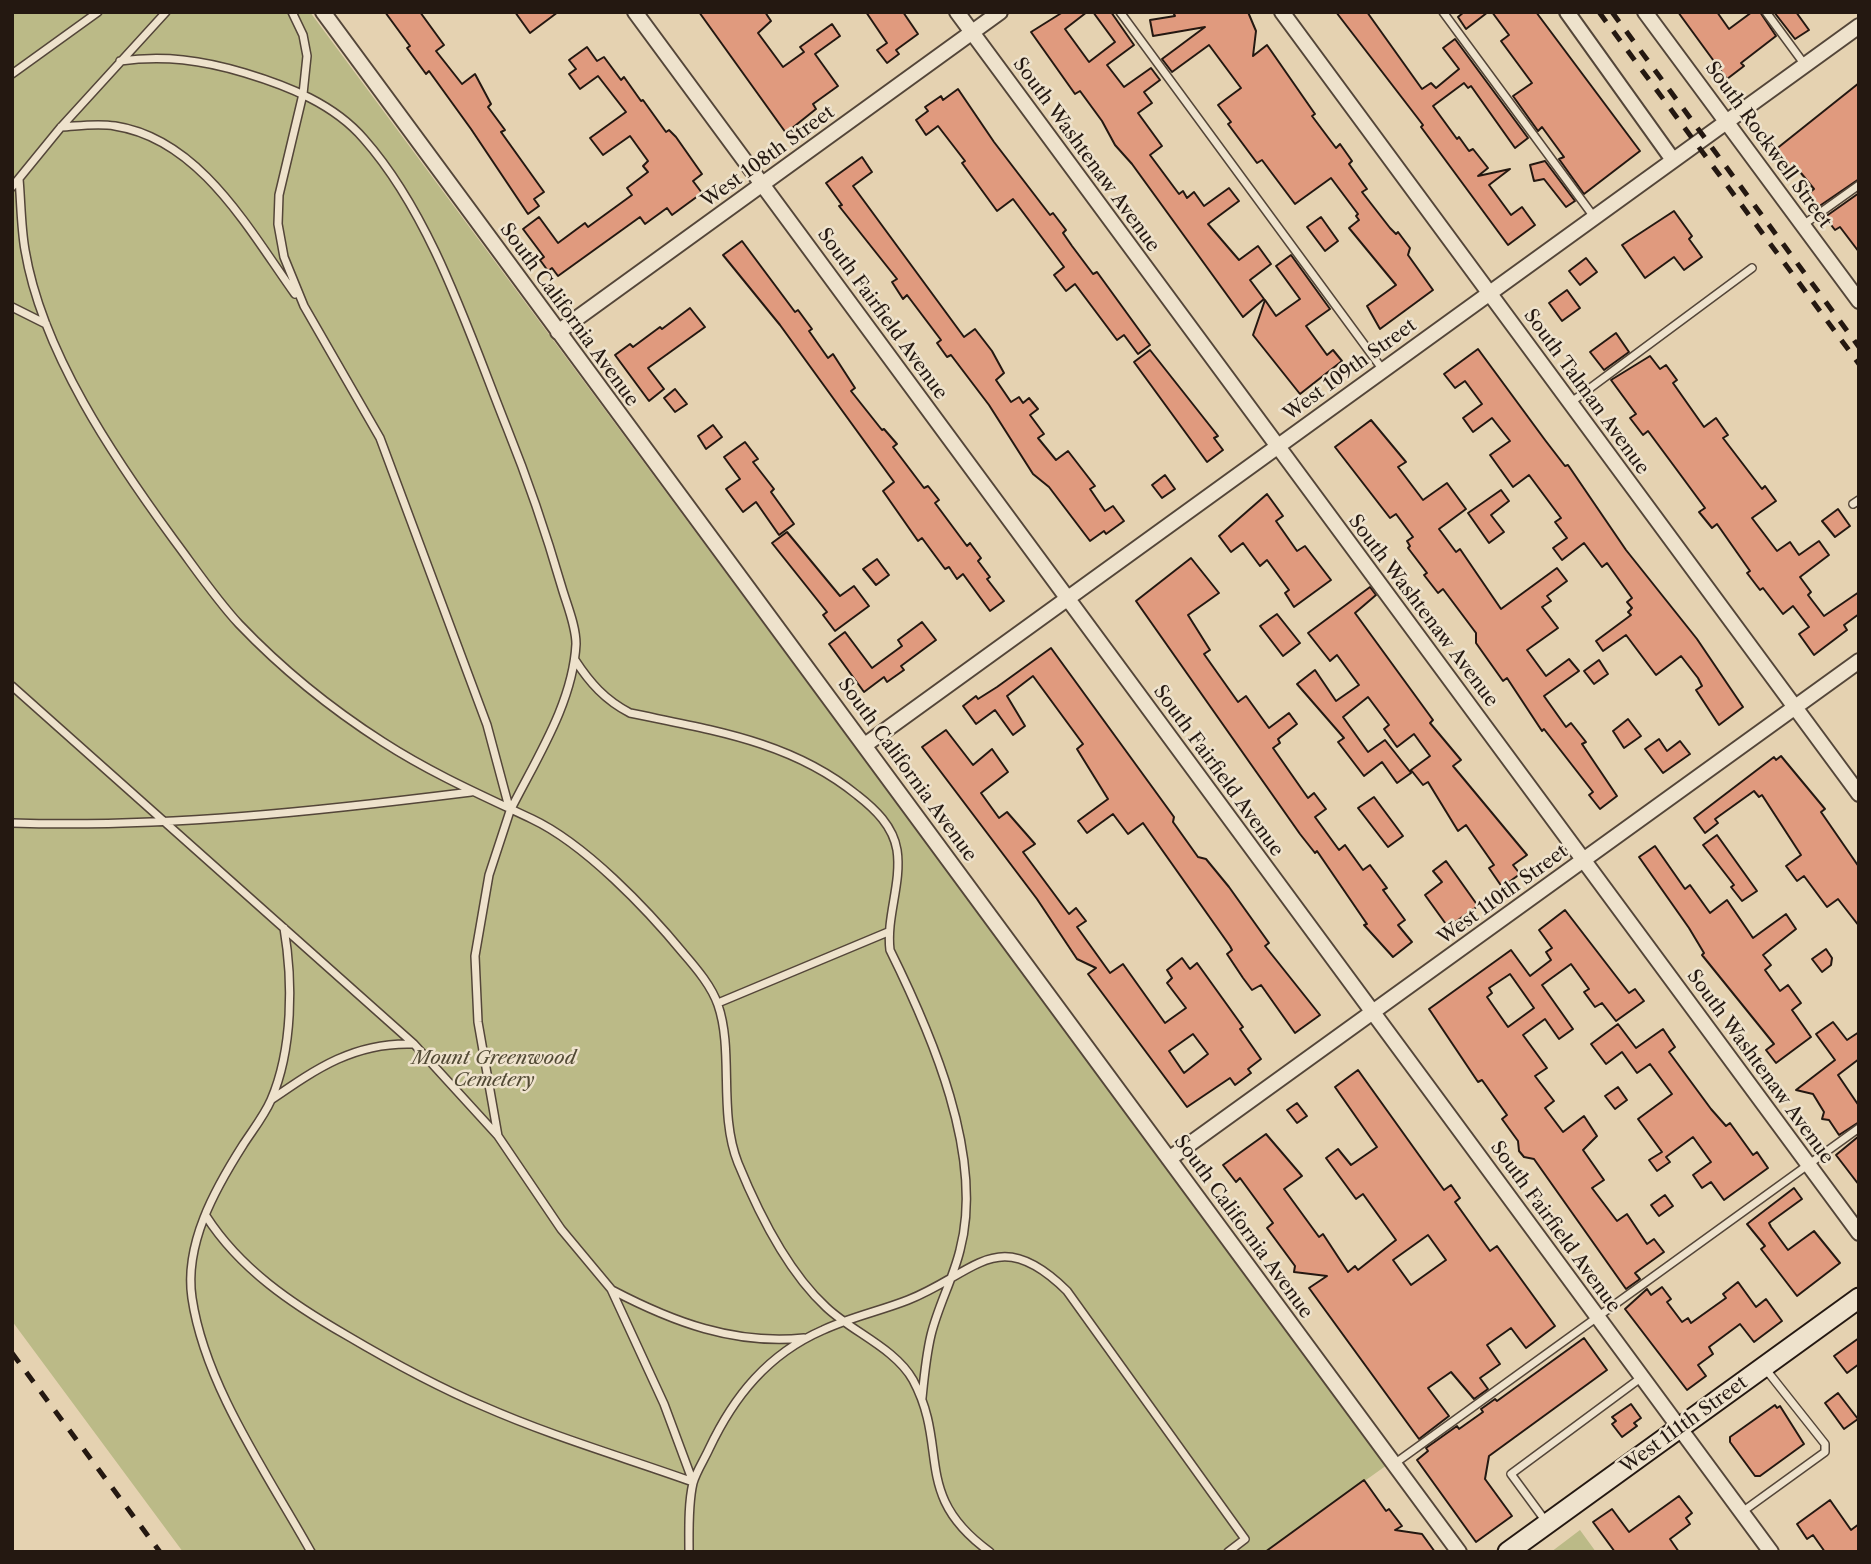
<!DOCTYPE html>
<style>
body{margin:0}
#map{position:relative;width:1871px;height:1564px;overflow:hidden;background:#e5d2b1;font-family:"Libre Caslon Text",serif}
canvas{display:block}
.frame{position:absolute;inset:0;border:14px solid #241811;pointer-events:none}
</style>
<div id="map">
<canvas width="1871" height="1564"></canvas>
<div class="frame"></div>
</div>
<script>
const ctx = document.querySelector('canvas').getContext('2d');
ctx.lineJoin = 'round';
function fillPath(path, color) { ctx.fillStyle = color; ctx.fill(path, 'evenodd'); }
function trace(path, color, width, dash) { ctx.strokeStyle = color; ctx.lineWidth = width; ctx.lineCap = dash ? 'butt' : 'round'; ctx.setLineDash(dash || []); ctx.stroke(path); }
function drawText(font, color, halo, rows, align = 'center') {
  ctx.font = font + ' "Libre Caslon Text",serif'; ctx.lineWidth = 5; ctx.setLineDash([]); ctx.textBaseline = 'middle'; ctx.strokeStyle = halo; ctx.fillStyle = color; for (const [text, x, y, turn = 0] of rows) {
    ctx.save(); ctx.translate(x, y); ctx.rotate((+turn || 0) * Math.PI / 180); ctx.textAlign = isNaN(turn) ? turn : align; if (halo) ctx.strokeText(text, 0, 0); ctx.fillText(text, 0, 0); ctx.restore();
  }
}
fillPath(new Path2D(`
 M12,12H310L1387,1465L1265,1552H183L12,1321Z
 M1580,1530L1596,1552H1551Z`), '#bbba87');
const building = new Path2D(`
 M385,12H420L444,45L436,51L462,84L475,74L491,104L488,107L505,130L501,132L544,192L534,199L539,206L528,214L471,129L429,71L426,74L407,48L410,46Z
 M515,12H558L530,33Z
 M699,12H765L771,21L758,33L783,67L804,52L800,47L832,24L840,36L815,54L838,86L813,104L816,109L786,133Z
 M866,12H903L918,34L896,50L899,54L887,63L877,50L887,43Z
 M1063,12H1087L1065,29L1089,62L1115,42L1093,12H1111L1134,45L1107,65L1124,87L1151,68L1160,80L1144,92L1152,103L1138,113L1162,146L1150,155L1176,190L1179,194L1183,191L1187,198L1194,192L1204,206L1229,188L1239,201L1208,224L1239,260L1258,246L1271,264L1250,280L1264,299L1243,317L1132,164L1115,145L1102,121L1080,91L1075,94L1031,32Z
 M1173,12H1248L1256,31L1253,56L1267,45L1315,114L1312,116L1336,148L1340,144L1352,161L1349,164L1367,189L1362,192L1390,228L1396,234L1398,232L1410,248L1408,255L1433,290L1380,329L1367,306L1396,285L1349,228L1359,220L1356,216L1358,214L1331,178L1295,204L1262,160L1257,163L1228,124L1231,122L1218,105L1241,88L1209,45L1172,72L1162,59L1205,27L1153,36L1150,20L1175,16Z
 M1336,12H1367L1422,89L1431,83L1436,88L1459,69L1443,48L1455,39L1528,138L1515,148L1471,86L1468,88L1464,83L1433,106L1457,139L1459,137L1469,151L1473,149L1488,168L1478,176L1510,169L1489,185L1511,215L1522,207L1535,225L1508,245L1421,127L1423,125Z
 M1464,12H1488L1466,29L1458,17Z
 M1492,12H1536L1640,151L1584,194L1559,159L1564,157L1542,127L1538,131L1513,96L1532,83L1501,41L1509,35Z
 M1678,12H1717L1729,29L1752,12H1760L1776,36L1741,63L1744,66L1727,79Z
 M1774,12H1796L1809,30L1795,39Z
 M587,47L597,61L604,57L621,80L624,77L641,101L643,100L666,132L669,130L676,137L702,174L693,181L702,193L672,215L667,208L645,224L640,217L558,276L552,268L548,271L540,260L544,257L523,229L539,217L558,243L585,223L588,227L632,195L627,188L648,172L643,166L648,161L630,136L603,155L590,138L626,112L598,76L580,89L569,74L576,69L569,60Z
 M1859,83V179L1818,207L1808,194L1814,189L1796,167L1791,171L1775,150Z
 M958,89L994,142L1050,215L1053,213L1066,230L1063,233L1072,246L1093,274L1097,272L1150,345L1138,354L1124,335L1117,340L1075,284L1066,291L1054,275L1064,267L1013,199L997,211L962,163L965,161L938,126L926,135L916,120L928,111L925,107L941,96L943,100Z
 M862,157L872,172L853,186L964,337L975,329L992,351L1004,373L996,380L1011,402L1019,397L1023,403L1029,398L1038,409L1030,415L1044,434L1038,438L1056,460L1068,451L1095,486L1090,489L1105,511L1113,506L1124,521L1106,534L1104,531L1090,541L1049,487L1033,474L989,405L951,355L947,357L937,343L941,340L907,295L903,299L892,282L897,279L839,206L842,205L826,183Z
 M1545,161L1575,201L1566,207L1544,179L1534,181L1530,165Z
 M1859,193V252L1840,227L1835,230L1825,217Z
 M1674,211L1692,236L1689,239L1702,257L1684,270L1674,257L1645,278L1622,245Z
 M1321,217L1338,241L1325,251L1307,227Z
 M742,241L795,312L798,310L812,329L809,331L828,358L833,354L855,388L851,391L882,430L884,429L897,444L893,447L924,488L928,486L939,500L935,503L967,546L970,543L981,558L978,561L990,577L987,579L1004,601L990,611L963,574L957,579L949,567L945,569L922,538L918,541L883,491L894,482L780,325L723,255Z
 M1291,255L1330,309L1306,326L1327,355L1333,350L1342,361L1300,394L1253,335L1265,300L1276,316L1300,299L1276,266Z
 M1586,258L1597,272L1580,285L1569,271Z
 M1567,290L1580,308L1562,321L1549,303Z
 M690,308L705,327L648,368L664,389L649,401L615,355L630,344L633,347L660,327L662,329Z
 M1616,333L1629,352L1604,370L1590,352Z
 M1478,349L1545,440L1565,466L1568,465L1626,550L1697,639L1743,707L1719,725L1696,690L1702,686L1698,678L1681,656L1656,675L1626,635L1603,651L1596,641L1631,615L1628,612L1632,608L1627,602L1632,598L1607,563L1602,567L1584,543L1562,560L1553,548L1567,538L1555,522L1561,518L1529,475L1513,487L1490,455L1510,441L1492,418L1473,432L1463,418L1482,404L1465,381L1455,388L1444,374Z
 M1150,350L1218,436L1214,438L1223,450L1207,462L1134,362Z
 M1650,356L1660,369L1666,365L1677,380L1673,383L1704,427L1716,418L1728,435L1723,438L1762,489L1765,486L1776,501L1752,518L1777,551L1790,542L1799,555L1819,541L1829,555L1800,577L1811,592L1808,595L1824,616L1859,592V614L1844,625L1847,630L1814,655L1799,634L1809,627L1793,606L1783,614L1763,588L1760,590L1747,573L1750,571L1717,524L1712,528L1699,512L1705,508L1674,466L1648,431L1643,435L1630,418L1636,414L1611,380Z
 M675,389L687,404L675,412L664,398Z
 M1371,420L1406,462L1398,467L1423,500L1447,483L1466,509L1439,529L1456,552L1460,549L1501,609L1557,568L1567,581L1547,596L1551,601L1542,607L1558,628L1527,650L1546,676L1569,659L1579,671L1544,696L1566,727L1571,723L1586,742L1582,744L1617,796L1600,809L1589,795L1593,792L1544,729L1542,731L1507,678L1503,681L1476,643V633L1443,589L1438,593L1424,575L1427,573L1408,548L1410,546L1407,541L1413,537L1396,514L1390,518L1335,447Z
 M713,425L722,437L706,449L698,436Z
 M745,442L758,459L753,462L774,489L771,492L794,524L779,535L756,502L743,512L726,489L740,479L724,457Z
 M1165,475L1175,489L1162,498L1152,485Z
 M1501,490L1509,501L1491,515L1504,532L1489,543L1468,513Z
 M1267,494L1283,516L1276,521L1297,551L1305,546L1331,580L1294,607L1285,593L1289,590L1267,560L1260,566L1243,543L1231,552L1219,536Z
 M1838,509L1850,526L1835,537L1822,521Z
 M787,532L840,596L854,586L869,606L835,631L823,615L827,612L772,543Z
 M1191,558L1219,593L1188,615L1210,650L1204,654L1238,702L1246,696L1269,728L1289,713L1297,724L1278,739L1280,743L1273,748L1308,798L1314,793L1326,809L1315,817L1339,850L1345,845L1363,870L1370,865L1387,888L1383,890L1405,920L1398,925L1412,942L1393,957L1364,925L1367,924L1317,851L1315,853L1300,834L1136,601Z
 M877,559L889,575L876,585L863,569Z
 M1370,587L1376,595L1355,613L1433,720L1430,723L1461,760L1453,766L1527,855L1513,865L1520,874L1502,887L1489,868L1494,865L1466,825L1458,831L1428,782L1423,785L1411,770L1430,756L1414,734L1397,747L1384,729L1389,725L1368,697L1343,717L1368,752L1385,740L1411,773L1397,783L1382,762L1364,776L1338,742L1344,738L1297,684L1315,670L1336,701L1359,685L1337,655L1330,661L1308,633Z
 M1277,614L1300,643L1283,656L1260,626Z
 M922,622L936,640L901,666L904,670L887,682L884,677L864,692L829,644L845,632L872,668L902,646L898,640Z
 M1051,648L1174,817L1173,822L1198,857L1206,859L1229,887L1269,943L1265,946L1320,1015L1295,1033L1261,985L1252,990L1243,978L1227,954L1232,950L1230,946L1143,823L1128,834L1113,814L1087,833L1078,821L1108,799L1077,749L1083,744L1033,676L1007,696L1025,726L1013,735L995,710L976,724L963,706L976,696L978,699L997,687Z
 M1599,660L1608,674L1594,684L1584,671Z
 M1628,719L1641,736L1624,748L1613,731Z
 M946,730L973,765L992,749L1008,772L981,793L999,818L1007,812L1035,844L1023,852L1069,914L1076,908L1086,921L1077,927L1110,973L1123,964L1165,1023L1186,1008L1167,983L1172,978L1167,970L1182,958L1190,969L1197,963L1243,1027L1240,1029L1261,1059L1248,1069L1251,1073L1235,1085L1230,1078L1187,1107L1088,974L1096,968L1077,959L1037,899L922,747ZM1193,1034L1208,1054L1184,1073L1169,1051Z
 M1659,739L1667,751L1680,741L1690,754L1663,773L1645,749Z
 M1781,756L1825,809L1821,812L1859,867V926L1838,899L1827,907L1804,876L1797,881L1786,866L1801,855L1762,795L1759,797L1754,791L1715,819L1718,823L1705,833L1694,818L1774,757L1776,760Z
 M1374,797L1403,836L1388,847L1358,808Z
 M1717,835L1757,891L1742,901L1731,887L1734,885L1703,845Z
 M1655,846L1685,889L1690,885L1710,913L1727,900L1753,938L1786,914L1796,929L1763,955L1771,965L1765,970L1780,991L1788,985L1801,1003L1792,1010L1811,1037L1776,1063L1766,1050L1774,1044L1702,955L1704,953L1689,928L1639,857Z
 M1446,861L1478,906L1448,927L1425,895L1442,882L1433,871Z
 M1565,910L1629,993L1635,989L1644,1001L1616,1021L1602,1003L1595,1007L1584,992L1589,989L1571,964L1542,985L1573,1029L1559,1039L1545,1019L1523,1035L1547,1068L1535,1076L1554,1101L1545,1108L1563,1132L1584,1116L1597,1136L1583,1150L1604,1180L1592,1188L1617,1221L1627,1214L1647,1244L1654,1239L1664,1252L1635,1273L1640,1279L1626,1289L1534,1159L1524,1157L1519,1151L1518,1141L1502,1119L1507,1115L1482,1080L1478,1082L1429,1009L1511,950L1530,976L1551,960L1546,952L1552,948L1539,930ZM1510,974L1534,1008L1508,1027L1487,997L1492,993L1489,988Z
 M1826,949L1832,958L1831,965L1822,972L1812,959Z
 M1833,1022L1847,1040L1859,1032V1059L1838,1075L1859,1106V1122L1839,1135L1829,1120L1822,1119L1824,1112L1813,1094L1796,1090L1835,1060L1816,1034Z
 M1618,1024L1636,1048L1663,1029L1675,1047L1669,1052L1711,1109L1726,1126L1730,1123L1753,1155L1757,1152L1768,1168L1724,1200L1711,1182L1702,1188L1693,1175L1711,1162L1693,1137L1666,1157L1670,1162L1657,1171L1649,1160L1662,1152L1638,1119L1672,1094L1650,1064L1637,1073L1622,1052L1606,1064L1591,1044Z
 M1358,1070L1444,1190L1451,1185L1460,1198L1455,1202L1490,1251L1497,1246L1555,1326L1526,1348L1511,1328L1487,1345L1500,1364L1480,1378L1488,1389L1474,1399L1451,1372L1428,1388L1449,1416L1419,1439L1309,1288L1327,1276L1294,1272L1295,1266L1267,1228L1273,1223L1240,1178L1236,1182L1223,1165L1266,1134L1302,1176L1284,1189L1319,1237L1323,1234L1348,1272L1355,1266L1358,1270L1396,1240L1363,1194L1356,1199L1326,1158L1338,1149L1351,1165L1377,1147L1335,1087ZM1428,1235L1446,1260L1411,1285L1393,1260Z
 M1618,1087L1627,1100L1615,1109L1605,1096Z
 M1297,1103L1307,1116L1297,1123L1287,1110Z
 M1859,1136V1185L1836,1155Z
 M1794,1188L1802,1199L1769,1223L1771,1227L1788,1250L1814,1231L1840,1263L1797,1296L1761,1249L1765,1246L1747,1224Z
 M1665,1195L1673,1206L1659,1216L1651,1205Z
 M1738,1282L1756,1307L1766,1299L1782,1321L1754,1342L1740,1324L1709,1347L1713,1354L1698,1365L1706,1376L1687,1390L1625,1309L1647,1289L1651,1295L1662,1287L1671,1299L1667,1302L1682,1322L1688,1318L1691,1323L1726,1298L1723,1294Z
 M1584,1338L1607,1370L1489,1456L1485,1479L1512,1516L1476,1542L1417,1460L1428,1451L1426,1448L1457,1426L1459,1429L1483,1412L1481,1409L1495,1399L1497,1401Z
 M1859,1338V1364L1847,1373L1834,1356Z
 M1838,1393L1858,1419L1844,1429L1825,1403Z
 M1631,1404L1641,1418L1634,1423L1637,1426L1622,1437L1612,1424L1616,1421L1612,1417Z
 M1775,1405L1777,1408L1780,1406L1804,1444L1760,1476H1755L1730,1442V1437Z
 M1364,1480L1386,1511L1389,1509L1402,1526L1395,1530L1422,1534L1435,1552H1265Z
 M1679,1496L1692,1513L1686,1518L1690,1524L1670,1539L1679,1552H1615L1593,1522L1612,1509L1629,1532Z
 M1830,1500L1851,1530L1859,1524V1552H1825L1813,1535L1807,1539L1797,1524Z`);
fillPath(building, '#e09a7e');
trace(building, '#241811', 2);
const lane = new Path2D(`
 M292,12L303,35L307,56L303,94L279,195L278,224L284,257L304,306L380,438L487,725L510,811L489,875L475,956L478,1022L498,1136
 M1120,12L1383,370
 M1443,12L1594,217
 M1766,12L1805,65
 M120,61C164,55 202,60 245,73C288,86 334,104 364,139C432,216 469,333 507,428C528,480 546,533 562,588C567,605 576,626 576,644C573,703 536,759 510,811
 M12,74L98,12
 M61,127C79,126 97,123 115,126C200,139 249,230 295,294
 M19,179C21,202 21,227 25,250C42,352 114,458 174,540C195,568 215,598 239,624C282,669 330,708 383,742C431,773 481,795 532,819C585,844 647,909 684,954C697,969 712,987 718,1005C734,1051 718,1113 738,1163C758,1212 786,1270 826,1307C852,1332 895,1348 913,1380C950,1449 911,1495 990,1552
 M12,187L61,127L166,12
 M1803,225L1859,185
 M12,307L46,324
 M1570,403L1752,268
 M1853,504L1859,500
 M575,660C590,683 605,700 630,713C711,730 791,741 857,795C875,809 893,826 897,850C902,883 886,917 890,950C931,1033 985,1156 960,1250C953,1279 938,1306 931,1335C926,1356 924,1378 922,1398
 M12,686L414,1044L498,1136L561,1229L611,1289L664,1404L693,1482
 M12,823C166,828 319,811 471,792
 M284,928C293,981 293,1049 271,1100C264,1116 252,1131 243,1145C215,1189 184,1244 192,1298C205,1386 268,1475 311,1552
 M718,1003L888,932
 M271,1100C317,1068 355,1042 413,1044
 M206,1216C240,1269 292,1304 346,1335C390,1361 435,1386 483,1406C551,1436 623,1457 693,1482
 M612,1290C673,1322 734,1345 804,1338
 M1394,1464L1859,1128
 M1742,1512L1825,1452V1444L1764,1367
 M1547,1523L1511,1474L1642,1377
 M689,1552C689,1530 688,1504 693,1483C696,1472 704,1460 709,1449C734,1396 768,1354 823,1330C851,1317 880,1311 908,1300C976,1273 998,1223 1067,1291L1245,1539L1228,1552`);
const street = new Path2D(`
 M323,12L1459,1552
 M635,12L1771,1552
 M957,12L1859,1233
 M1282,12L1859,794
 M1567,12L1673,160
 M1645,12L1859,301
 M558,332L1000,12
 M865,745L1859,26
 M1169,1159L1859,661`);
const secondary = new Path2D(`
 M1508,1552L1859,1298`);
trace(lane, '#544639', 10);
trace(street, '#544639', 18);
trace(secondary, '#241811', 23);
trace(lane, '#eee2cc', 7);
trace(street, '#eee2cc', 14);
trace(secondary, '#eee2cc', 19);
trace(new Path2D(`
 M1599,12L1859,364
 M1612,12L1859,347
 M12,1353L160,1552`), '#241811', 5, [12, 12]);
drawText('19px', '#241811', '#eee2cc', [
 ["South Rockwell Street",1768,145,54],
 ["South Washtenaw Avenue",1086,155,54],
 ["West 108th Street",768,157,-36],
 ["South Fairfield Avenue",882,314,54],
 ["South California Avenue",569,315,54],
 ["West 109th Street",1350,370,-36],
 ["South Talman Avenue",1586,392,54],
 ["South Washtenaw Avenue",1423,611,53],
 ["South California Avenue",907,770,54],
 ["South Fairfield Avenue",1218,771,54],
 ["West 110th Street",1503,895,-36],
 ["South Washtenaw Avenue",1760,1067,54],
 ["South California Avenue",1243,1227,54],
 ["South Fairfield Avenue",1555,1227,54],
 ["West 111th Street",1684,1425,-36]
]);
drawText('italic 19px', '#514934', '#eee2cc', [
 ["Mount Greenwood",494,1059],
 ["Cemetery",494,1081]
]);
</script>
